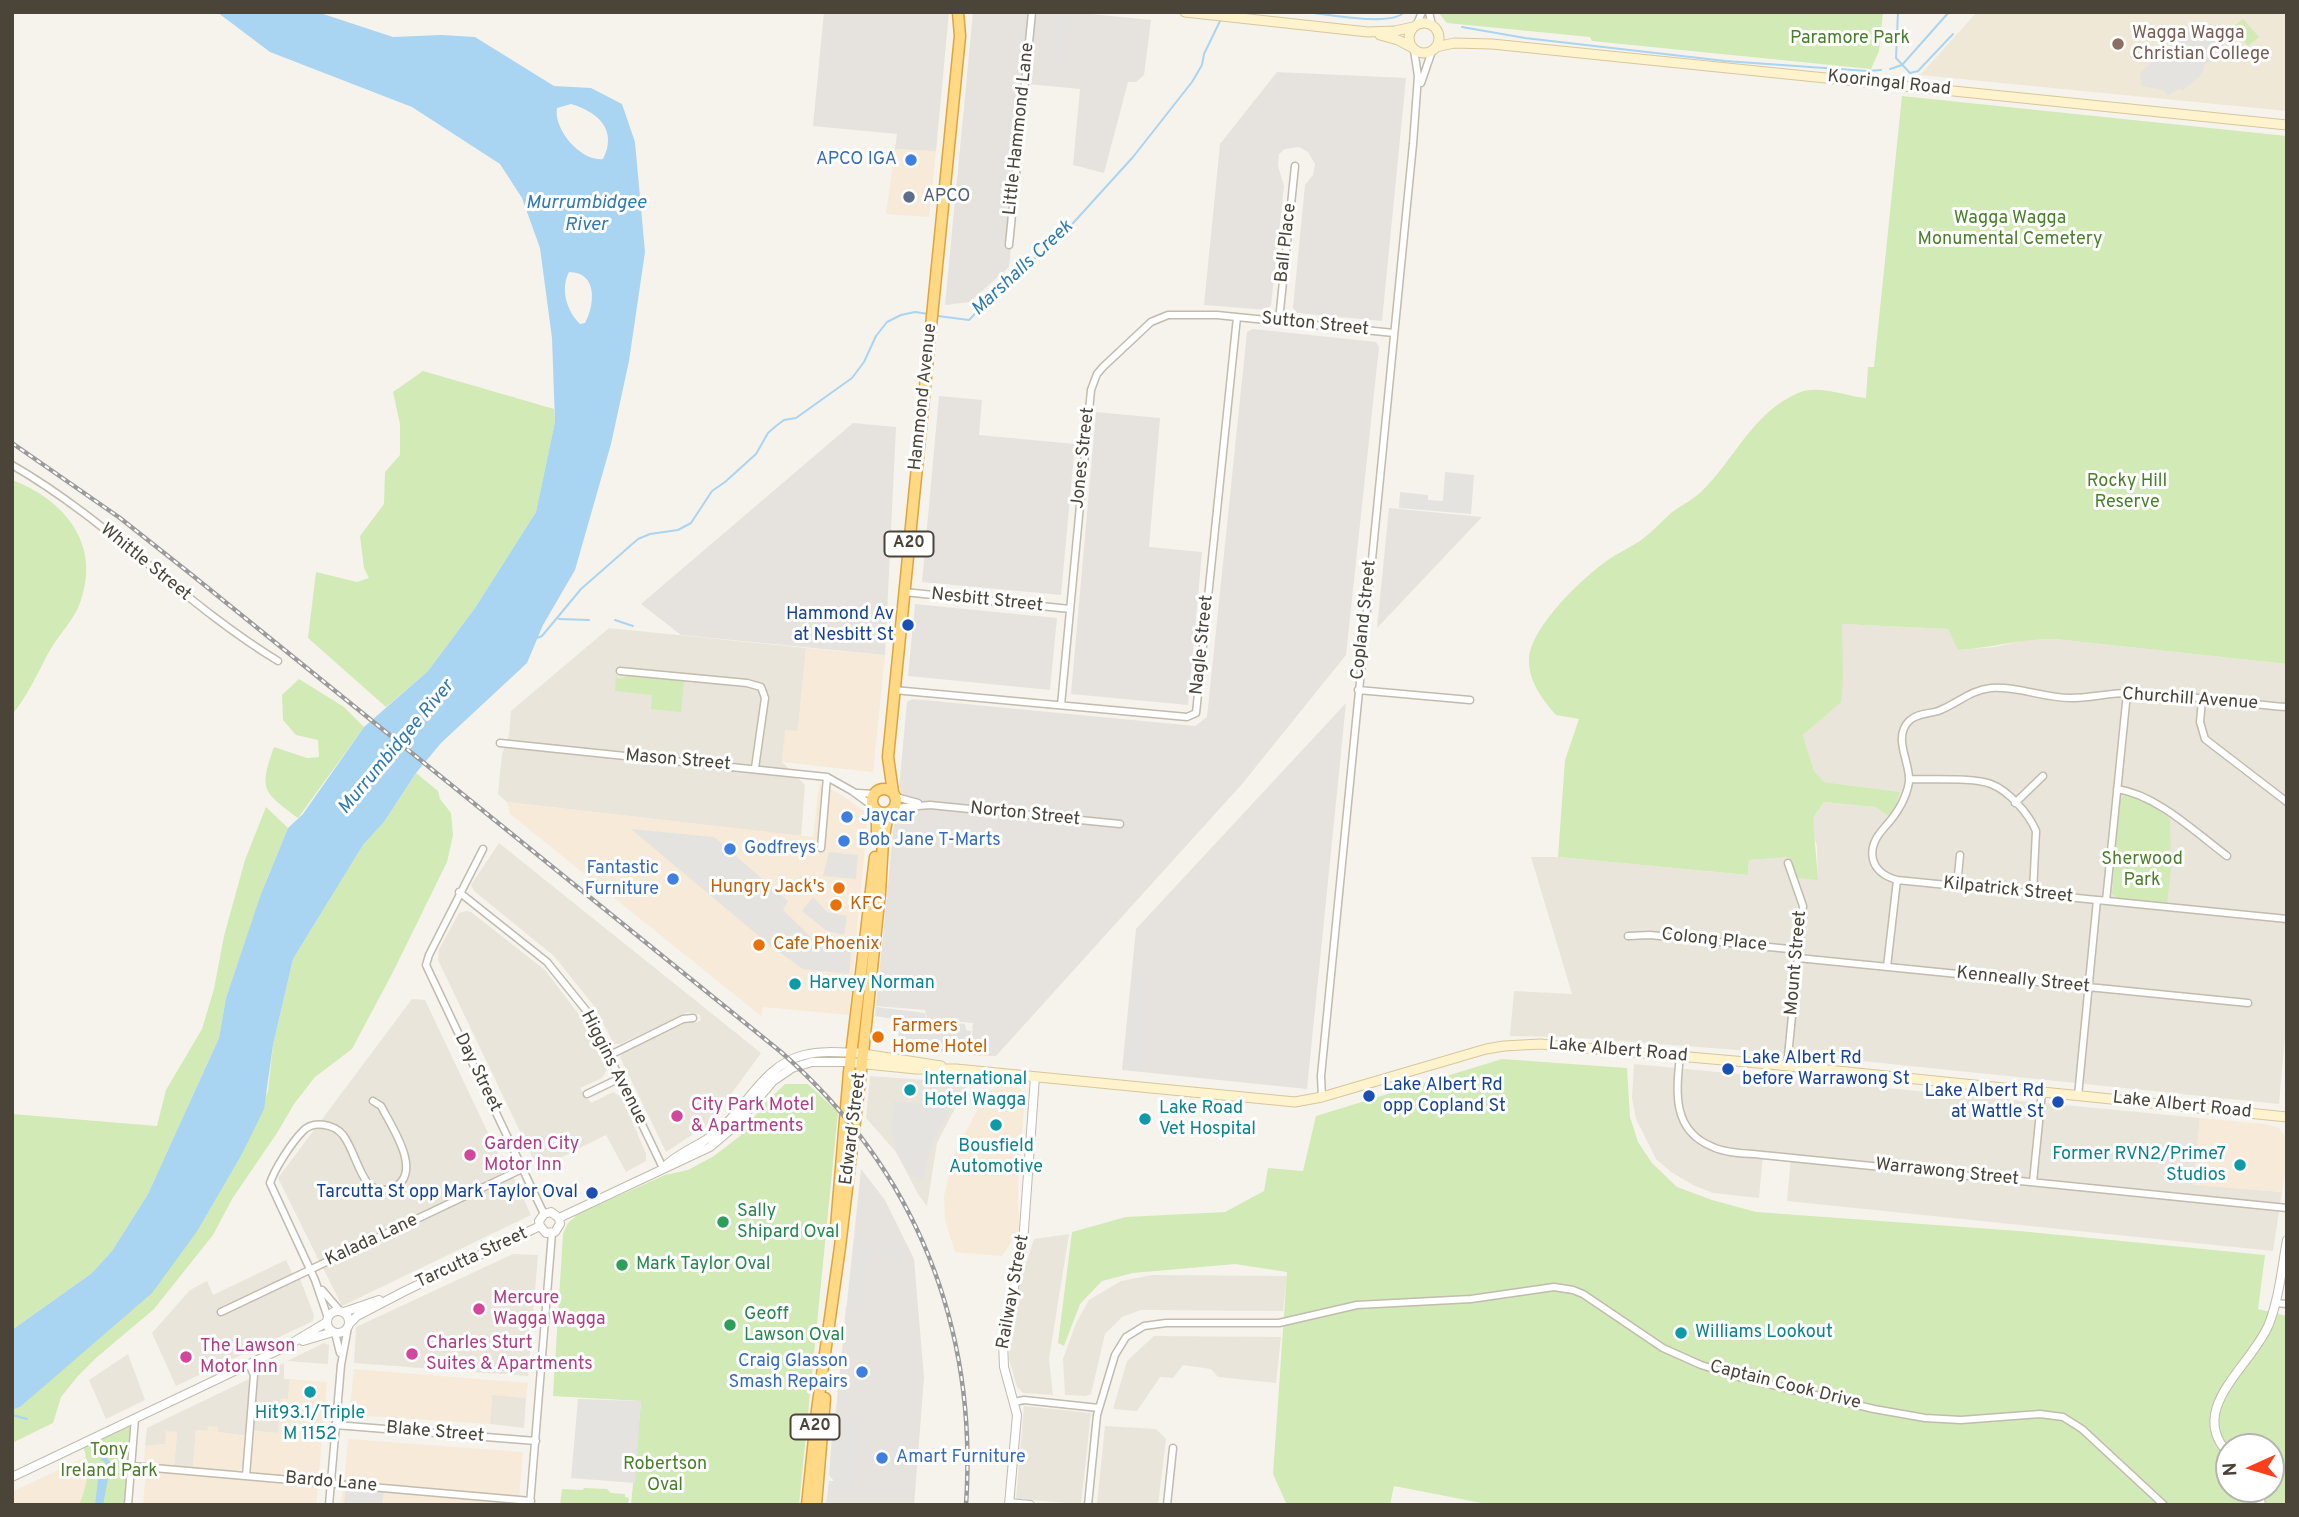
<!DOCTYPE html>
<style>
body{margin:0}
#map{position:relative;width:2299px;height:1517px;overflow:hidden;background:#f6f3ec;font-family:Overpass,sans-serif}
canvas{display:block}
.frame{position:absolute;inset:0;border:14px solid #4b4439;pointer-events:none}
.north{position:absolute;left:2215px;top:1433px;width:70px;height:70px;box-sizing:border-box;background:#fff;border:2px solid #b7b4b0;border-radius:50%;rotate:266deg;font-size:19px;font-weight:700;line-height:28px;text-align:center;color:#4b4439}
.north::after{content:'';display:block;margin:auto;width:24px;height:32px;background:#fc3f1d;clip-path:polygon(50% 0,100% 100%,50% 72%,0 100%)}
</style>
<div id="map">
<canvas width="2299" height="1517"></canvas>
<div class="frame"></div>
<div class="north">N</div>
</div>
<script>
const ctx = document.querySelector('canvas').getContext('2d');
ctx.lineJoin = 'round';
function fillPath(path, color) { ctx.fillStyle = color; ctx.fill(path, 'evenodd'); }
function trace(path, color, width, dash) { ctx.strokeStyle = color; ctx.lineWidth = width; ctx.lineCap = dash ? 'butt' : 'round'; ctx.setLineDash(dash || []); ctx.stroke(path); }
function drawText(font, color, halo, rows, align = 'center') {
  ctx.font = font + ' Overpass,sans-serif'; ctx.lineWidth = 6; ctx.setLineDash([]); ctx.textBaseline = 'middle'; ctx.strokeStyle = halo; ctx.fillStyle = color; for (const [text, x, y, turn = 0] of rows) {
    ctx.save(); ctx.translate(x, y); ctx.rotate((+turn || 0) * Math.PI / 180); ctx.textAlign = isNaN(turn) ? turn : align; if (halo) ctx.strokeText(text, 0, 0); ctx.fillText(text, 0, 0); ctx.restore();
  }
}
fillPath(new Path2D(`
 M1841,624L1948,629L1959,650L1995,647L2026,640L2055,639L2287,664V1013L2279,1104L1804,1055L1566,1037L1510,1036L1514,991L1572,994L1531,857H1558L1748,875L1749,860L1789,857L1818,880L1817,846L1814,837L1813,819L1824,802L1875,807L1888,816L1891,812L1900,792L1823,782L1814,771L1803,735L1841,701Z
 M609,628L806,648L798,731L782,762L805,785L801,836L507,802L498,794L502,754L509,735L511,711Z
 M499,843L761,1053L710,1123L666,1152L620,1057L622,1052L685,1023L697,1022L701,1020L700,1015L688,1012L620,1044H614L594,1006L554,956L474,891L471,885Z
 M466,911L471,912L545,970L587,1025L607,1070L602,1078L580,1088L591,1103L613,1092L622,1097L646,1154V1161L626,1172L606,1135L538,1169L438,960L439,949L459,913Z
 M412,999L425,1000L508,1175L460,1195L320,1263L278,1178Z
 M1634,1064L2200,1118L2194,1184L2282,1192L2273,1251L1787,1201L1791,1158L1763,1155L1759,1198L1713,1193L1693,1185L1671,1172L1656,1159L1636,1119L1632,1098Z
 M870,1076L968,1083L937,1143L927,1206L918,1194L896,1152L866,1118Z
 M510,1178H514L531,1215L342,1306L323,1268Z
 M1069,1234L1049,1359L1053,1395L1023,1393L1017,1387L1009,1359L1010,1331L1021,1279L1034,1239Z
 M513,1254L538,1255L528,1376L354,1363L356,1327Z
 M286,1260L293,1275L218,1309L221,1316L300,1279L314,1315L313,1321L176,1386L152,1333L190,1290L207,1281L213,1295Z
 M1152,1275L1287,1276L1283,1311L1141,1310L1122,1317L1105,1334L1091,1394L1086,1396L1065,1395L1063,1359L1076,1323L1089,1300L1121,1281Z
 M1154,1336L1281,1337L1276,1383L1218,1377L1211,1369L1183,1365L1173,1378L1160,1377L1137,1411L1113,1409L1127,1361Z
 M324,1343L329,1345L328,1364L287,1361Z
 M128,1354L145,1400L106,1419L89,1380Z
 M284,1363V1379H290L288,1399H281L278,1433L252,1431L256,1376Z
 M251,1378L247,1436L217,1432L218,1428L208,1431L196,1430L193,1468L174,1466L177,1432L165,1444L145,1446L147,1428Z
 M492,1394L526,1398L524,1428L490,1424Z
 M1024,1406L1091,1413L1081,1504L1016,1499Z
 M1105,1426L1156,1429L1166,1439L1158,1505L1097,1504Z`), '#eae5da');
fillPath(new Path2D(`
 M895,149L936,151L929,217L886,214Z
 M806,648L885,655L873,772L782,762L785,730L798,731Z
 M819,784L840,794L868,814L849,1015L763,1007L761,1016L510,814L507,802L813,837Z
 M1000,1086L1020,1088L1025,1096L1018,1183L1019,1230L1002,1256L955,1252L945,1220L944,1196L954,1154L987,1092Z
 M2200,1118L2265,1124L2278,1127L2287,1139V1162L2282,1192L2193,1185Z
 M354,1369L528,1383L526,1398L492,1395L490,1424L349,1415Z
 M290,1379L327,1382L319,1474L316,1479L249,1473L252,1431L278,1433L281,1398L288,1399Z
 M208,1426L218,1427V1432L247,1436L244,1465L238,1471L193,1468L196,1430L207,1431Z
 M166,1431L177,1432L174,1466L144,1464L145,1446L165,1444Z
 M348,1439L523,1452L519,1498L344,1483Z
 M87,1456V1489L79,1505H12V1492Z
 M146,1471L318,1485L316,1505H143Z
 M343,1487L519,1503V1505H341Z`), '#f7ead8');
fillPath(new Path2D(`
 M824,12H949L936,151L895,149L897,134L813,126Z
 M973,12H1071L1151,20L1144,75L1136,82H1128L1104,173L1073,165L1080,89L1027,84L1009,267L970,302L945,305Z
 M1277,72L1406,78L1382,321L1297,313L1293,308L1305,185L1313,175L1315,164L1308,152L1299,147L1285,149L1279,154L1278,166L1284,186L1271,305L1267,310L1204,305L1220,144Z
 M1253,329L1376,342L1379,347L1346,655L1242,784L996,1056L970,1055L973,1023L927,1019L925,1010L876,1006L895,814L899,811L901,793L899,788L907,702L913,699L1195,726L1207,717L1247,332Z
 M939,396L982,400L979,435L1075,444L1061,595L922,582Z
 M1096,412L1160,418L1149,547L1202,552L1188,705L1071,694Z
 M853,423L896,427L885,655L681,635L641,604Z
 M1389,508L1482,517L1377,628Z
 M915,604L1057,618L1050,690L908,676Z
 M1346,703L1307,1089L1122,1070L1136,929Z
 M861,1169L885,1200L914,1259L924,1378L914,1505H826L829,1481H834L829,1475Z`), '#e6e2dd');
fillPath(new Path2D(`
 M1977,12H2287V111L1920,75Z`), '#efe8d6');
fillPath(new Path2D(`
 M1438,12H1883L1879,51L1871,69L1592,41L1590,37L1447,23Z
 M2243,19L2259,37L2248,46L2233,27Z
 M1902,96L2287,136V664L2055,639C2023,638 1991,648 1958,650L1948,629L1842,624L1843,678L1841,702L1803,735L1814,771L1824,782L1900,792L1895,807L1888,816L1875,807L1824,802C1821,807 1817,812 1814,817C1812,821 1818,870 1818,880L1797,878L1789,857L1749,860L1748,875L1558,857L1565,760L1579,719L1556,715C1542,699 1528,681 1529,658C1532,626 1582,578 1608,560C1619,552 1632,547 1644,538C1654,530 1662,521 1671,513C1681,505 1693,500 1702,491C1734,460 1753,412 1798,393C1817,384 1845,396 1866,398L1868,367H1874Z
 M423,371L554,409L555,422L536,512L475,608L428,671L386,707L308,638L316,572L357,582L369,578L364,568L360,536L384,504L385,472L400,455V424L393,392Z
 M12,480C63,499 101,543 81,600C75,619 60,633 50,650C38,672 28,695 12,715Z
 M627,676L684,681L681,712L651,709L652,695L615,691L616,677L620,679Z
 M299,679L344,707L364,727L298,818C264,792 258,791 274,747L307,758L319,757L318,740L296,735L283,720L282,695Z
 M416,773L438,791L440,799L451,813L453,835L447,862L393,972L352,1049L315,1077L294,1104L277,1133L232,1199L213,1235L154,1309L96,1358L78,1376L61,1397L53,1423L12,1443V1410L20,1407L62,1369L198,1230L241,1156L268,1091L273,1045L293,959L363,845L384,822Z
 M2131,795L2147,801L2170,819L2171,869L2167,904L2119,899L2112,894L2120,800L2123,796Z
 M266,807L288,828L265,884L226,998L219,1038L148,1194L112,1251L92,1273L12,1330V1114L157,1126L166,1090L202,1029L214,989L224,936L245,860Z
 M1502,1059L1627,1068L1630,1117L1638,1142L1652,1163L1677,1187L1712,1200L1756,1212L2019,1231L2265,1255L2258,1309L2287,1316V1505H1492L1394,1486L1390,1505H1287L1273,1474L1287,1272L1235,1264L1133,1273L1102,1281L1080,1304L1064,1346L1058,1343L1072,1232L1126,1217L1225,1212L1264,1191L1268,1168L1303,1171L1316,1116ZM2229,1447H2271V1489H2229Z
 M785,1084H808L838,1112L799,1505H631L641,1401L553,1396L563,1234L568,1223L578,1214L665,1175L688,1170L714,1156L740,1136L763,1105Z
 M135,1419L128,1505H79C88,1485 91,1464 82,1444Z
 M584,1488L607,1489L611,1493L625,1494V1497L629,1498L628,1505H560L562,1489L583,1490Z`), '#d2eab5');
fillPath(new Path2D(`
 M1056,17L1068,18L1063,62L1052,61Z
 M2193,23L2211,29L2227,49L2212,62H2207L2204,65L2202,74L2182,91L2180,88L2168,95L2163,90L2142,86L2140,73L2185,33Z
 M1445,472L1474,475L1471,514L1399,508L1400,492L1428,495V500L1443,501Z
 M631,829L714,837L788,901L783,910L815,941L821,946L846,948L851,953L849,974L803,969L772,947Z
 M829,852L858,855L856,879L823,876Z
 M813,897L827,912L847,916L844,935L827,931L802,911Z
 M1136,974L1148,975L1139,1065L1127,1064Z
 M876,1007L925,1013L926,1021L965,1024L966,1030L971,1031L969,1049L963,1048V1053L908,1051V1043L898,1042L900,1020L875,1016Z
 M894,1101L951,1107L933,1140L923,1179L912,1177L896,1152L892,1130Z
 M859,1242L901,1246L900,1256L895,1258L893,1256L868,1253L863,1307L853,1306L852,1311L849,1312L848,1327H844L846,1306H852V1298L848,1297L853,1252H857Z
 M578,1399L641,1401L635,1483L571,1478Z
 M856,1418H860L857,1455H852L851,1461L856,1462L854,1479L844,1483L843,1494L828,1492L829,1481H834L829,1475L833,1423H843Z
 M346,1487L384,1490L382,1505H344Z`), '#e5e3e0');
fillPath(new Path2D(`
 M217,12H317L393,37L441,35L475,37L554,86L591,88L622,104L635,142L645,252L629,361L611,444L575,570L543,625L527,663L441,743L416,773L384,822L363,845L293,959L273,1045L264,1109L241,1156L198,1230L152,1293L20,1407L12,1410V1330L92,1273L112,1251L148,1194L219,1038L226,998L261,894L288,828L303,814L364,727L428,671L475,608L536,512L555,422L552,338L540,248L522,198L500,164L412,107L270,52ZM571,104C598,112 618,130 603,159C581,162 553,129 557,108ZM569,272C598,272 595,305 585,323L580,324C567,311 560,290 569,272Z
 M104,1455L111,1463L103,1505H95L100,1464L104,1465L105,1462L100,1459Z`), '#a9d4f2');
trace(new Path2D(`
 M1306,12C1326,14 1393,27 1404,12
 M1898,12L1896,58L1910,73L1918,71L1953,34
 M1462,27L1525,38L1725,61L1867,71L1881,70
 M1890,69L1902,65L1949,12
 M938,316L969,320L996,292L1065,232L1133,157L1192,82L1202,65L1204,54L1221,19
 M559,619L589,620
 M615,620L633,626
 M537,638L542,636L581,589L638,539L650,534L678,530L691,523L712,491L725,482L756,454L768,433L776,426L784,420L796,418L852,378L864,362L876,336L887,322L901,315L915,312L929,314
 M12,1415L27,1419
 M109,1464L115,1466`), '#a9d4f2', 2);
const minor = new Path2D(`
 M1429,12L1432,25
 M1417,24L1422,12
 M1421,83L1432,51
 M1009,245L1032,12
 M1279,320L1295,166
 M12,465C108,520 184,604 278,661
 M904,592L1070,609
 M620,671L747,683L761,687L765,698L755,768
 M894,690L1187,717L1196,713L1237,317
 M1358,690L1470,700
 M2202,700L2200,722L2205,739L2287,802
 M1061,705L1091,390L1097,374L1103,367L1151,322L1168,315H1217L1394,333
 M2287,707C2234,703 2181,694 2128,693C2109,693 2090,698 2070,698C2044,698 2018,686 1991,688C1970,690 1957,704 1938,711C1929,714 1917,713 1909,721C1892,738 1911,763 1909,782C1906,801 1896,815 1884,828C1865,849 1869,872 1897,880L2287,919
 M500,743L827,777L852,791L874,807
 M1909,779C1930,780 1974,777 1991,784C2009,791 2029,814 2036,831L2033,893
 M2117,789C2157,795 2195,832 2227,856
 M857,793L875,794
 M896,797L918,803
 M2015,803L2043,776
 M894,808L930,805L1120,824
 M821,848L827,777
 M483,849L429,955L426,965L544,1214
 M1957,886L1960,855
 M459,892L547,962L589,1014L663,1168
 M2106,901L2127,693
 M1628,936L1650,935L1799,950
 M1798,958L2248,1003
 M1887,967L1897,880
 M610,1055L683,1019L693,1018
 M1680,1056C1676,1093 1672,1131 1713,1147C1728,1154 1747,1153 1763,1155L2287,1208
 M1787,1066L1803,906L1788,863
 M587,1094L620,1078
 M2078,1096L2097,900
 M1322,1097L1321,1076L1413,144L1418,76L1414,50
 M2033,1182L2042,1092
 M322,1290L340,1311
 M2275,1303L2287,1304
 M221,1312L522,1169
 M328,1318L315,1280L270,1183C275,1168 292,1142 303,1131C313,1120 334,1124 343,1135C354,1150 357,1170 369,1185C377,1190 386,1192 395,1187C423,1171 391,1126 381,1106L373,1101
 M335,1333L340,1353
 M1014,1402L1024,1400L1099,1408
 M335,1425L536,1441
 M131,1466L531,1501
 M246,1476L254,1375L249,1364
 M530,1504L552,1233
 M128,1505L135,1418
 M329,1505L341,1365L348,1327
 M1088,1505L1097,1415L1115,1355L1126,1337L1144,1326L1166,1323H1279L1357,1305L1471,1299L1554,1287L1573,1290L1583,1294L1663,1348L1701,1365L1739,1377L1874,1409L1925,1418L1961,1420L2040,1414L2063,1417L2082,1429L2164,1505
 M1167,1505L1173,1448`);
const tertiary = new Path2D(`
 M663,1168C678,1152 700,1146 717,1132C747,1108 763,1065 804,1055C820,1051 836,1052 852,1053
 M559,1218L710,1147L736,1125L773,1081L792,1068L812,1062H850
 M540,1226L546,1233L555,1232L560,1224L559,1218
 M540,1226L539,1221L544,1214L551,1212L559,1218
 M327 1322a11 11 0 1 1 22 0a11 11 0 1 1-22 0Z
 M344,1312L379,1300
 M349,1324L357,1316L405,1291L540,1226
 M303,1341L333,1332
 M2229,1454C2185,1409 2252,1366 2269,1324C2279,1298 2282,1268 2287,1240
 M12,1477L287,1346L327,1322
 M2258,1489L2261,1505
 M1009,1503L1030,1505
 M1009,1505L1017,1415L1004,1367L1003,1342L1023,1243L1035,1077`);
const secondary = new Path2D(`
 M1185,12L1368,32L1395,31L1413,27
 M1409 38a15 15 0 1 1 30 0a15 15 0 1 1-30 0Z
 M1380,35L1398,40L1411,47
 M1436,47L1454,43L1492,44L2287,125
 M857,1053L941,1066
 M856,1063L916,1069H956L1295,1102L1322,1097L1486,1049L1504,1046L1540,1044L1769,1064L2287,1117`);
const trunk = new Path2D(`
 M872 801a12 12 0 1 1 24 0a12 12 0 1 1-24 0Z
 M893,792L888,757L960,36L958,12
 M875,809L877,820V838
 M836,1227L849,1072L875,857
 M807,1505L817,1410L840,1247L862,1063L880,893L883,841L887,820L891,812
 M816,1505L825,1398`);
trace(minor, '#c2bbae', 9);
trace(tertiary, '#c2bbae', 10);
trace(secondary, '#d6c79b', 11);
trace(trunk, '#e0a43c', 13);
trace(minor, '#fff', 6);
trace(tertiary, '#fff', 8);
trace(secondary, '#fff3cd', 9);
trace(trunk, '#ffd985', 10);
const rail = new Path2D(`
 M12,443L120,518L192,575L781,1052C916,1170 978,1327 966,1505`);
trace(rail, '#9a9a9a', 4.5);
trace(rail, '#fff', 2, [5]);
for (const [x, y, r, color] of [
 [2118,44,7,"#8d6e63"],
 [911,160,7,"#3f7fe0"],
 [909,197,7,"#5c6f8a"],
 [908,625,7,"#1a4fb4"],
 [847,817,7,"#3f7fe0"],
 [844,841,7,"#3f7fe0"],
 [730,849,7,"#3f7fe0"],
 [673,879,7,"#3f7fe0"],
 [839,888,7,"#e8710a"],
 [836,905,7,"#e8710a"],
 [759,945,7,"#e8710a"],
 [795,984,7,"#0f9aa8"],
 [878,1037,7,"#e8710a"],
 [1728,1069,7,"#1a4fb4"],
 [910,1090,7,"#0f9aa8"],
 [1369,1096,7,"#1a4fb4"],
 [2058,1102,7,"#1a4fb4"],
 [677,1116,7,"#d1479c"],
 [1145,1119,7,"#0f9aa8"],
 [996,1125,7,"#0f9aa8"],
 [470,1155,7,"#d1479c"],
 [2240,1165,7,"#0f9aa8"],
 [592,1193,7,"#1a4fb4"],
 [723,1222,7,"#2e9e5b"],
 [622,1265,7,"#2e9e5b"],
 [479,1309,7,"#d1479c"],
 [730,1325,7,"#2e9e5b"],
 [1681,1333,7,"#0f9aa8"],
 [412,1354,7,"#d1479c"],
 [186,1357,7,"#d1479c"],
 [862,1372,7,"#3f7fe0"],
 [310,1392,7,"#0f9aa8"],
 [882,1458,7,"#3f7fe0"]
]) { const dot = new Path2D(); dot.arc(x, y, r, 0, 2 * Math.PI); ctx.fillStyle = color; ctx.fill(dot); trace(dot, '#fff', 2.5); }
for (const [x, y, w] of [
 [909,544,49],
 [815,1427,49]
]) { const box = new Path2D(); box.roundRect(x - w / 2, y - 12.5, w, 25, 5); ctx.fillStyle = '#fff'; ctx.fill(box); trace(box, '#4b4439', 2); }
drawText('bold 16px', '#4b4439', null, [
 ["A20",909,544],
 ["A20",815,1427]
]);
drawText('18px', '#785e54', '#fff', [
 ["Wagga Wagga",2132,34],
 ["Christian College",2132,55]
], 'left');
drawText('18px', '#4a7f2a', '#fff', [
 ["Paramore Park",1850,39],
 ["Wagga Wagga",2010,219],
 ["Monumental Cemetery",2010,240],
 ["Rocky Hill",2127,482],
 ["Reserve",2127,503],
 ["Sherwood",2142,860],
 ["Park",2142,881],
 ["Tony",109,1451],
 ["Ireland Park",109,1472],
 ["Robertson",665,1465],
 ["Oval",665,1486]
]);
drawText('18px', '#4b4439', '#fff', [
 ["Kooringal Road",1889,84,6],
 ["Little Hammond Lane",1020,129,-84],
 ["Ball Place",1287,243,-84],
 ["Sutton Street",1315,325,6],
 ["Hammond Avenue",924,397,-84],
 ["Jones Street",1084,458,-84],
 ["Whittle Street",145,563,39],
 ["Nesbitt Street",987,601,6],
 ["Copland Street",1365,620,-84],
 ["Nagle Street",1203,645,-84],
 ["Churchill Avenue",2190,700,4],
 ["Mason Street",678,761,5],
 ["Norton Street",1025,815,6],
 ["Kilpatrick Street",2008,891,6],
 ["Colong Place",1714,941,6],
 ["Mount Street",1797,963,-85],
 ["Kenneally Street",2023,981,6],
 ["Lake Albert Road",1618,1051,5],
 ["Higgins Avenue",613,1068,63],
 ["Day Street",477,1073,64],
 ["Lake Albert Road",2182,1106,6],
 ["Edward Street",854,1129,-83],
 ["Warrawong Street",1947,1173,6],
 ["Kalada Lane",372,1241,-25],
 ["Tarcutta Street",472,1259,-25],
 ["Railway Street",1014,1292,-80],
 ["Captain Cook Drive",1785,1386,14],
 ["Blake Street",435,1433,5],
 ["Bardo Lane",331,1483,5]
]);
drawText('18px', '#366cbe', '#fff', [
 ["APCO IGA",897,160,"right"],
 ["Jaycar",861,817],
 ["Bob Jane T-Marts",858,841],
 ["Godfreys",744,849],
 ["Fantastic",659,869,"right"],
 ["Furniture",659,890,"right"],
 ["Craig Glasson",848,1362,"right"],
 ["Smash Repairs",848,1383,"right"],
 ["Amart Furniture",896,1458]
], 'left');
drawText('18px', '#4e5e75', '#fff', [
 ["APCO",923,197]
], 'left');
drawText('18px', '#164399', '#fff', [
 ["Hammond Av",894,615],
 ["at Nesbitt St",894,636],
 ["Lake Albert Rd",1742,1059,"left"],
 ["before Warrawong St",1742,1080,"left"],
 ["Lake Albert Rd",1383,1086,"left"],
 ["opp Copland St",1383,1107,"left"],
 ["Lake Albert Rd",2044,1092],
 ["at Wattle St",2044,1113],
 ["Tarcutta St opp Mark Taylor Oval",578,1193]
], 'right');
drawText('18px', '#c56008', '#fff', [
 ["Hungry Jack's",825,888,"right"],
 ["KFC",850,905],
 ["Cafe Phoenix",773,945],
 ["Farmers",892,1027],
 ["Home Hotel",892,1048]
], 'left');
drawText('18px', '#0d838f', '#fff', [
 ["Harvey Norman",809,984],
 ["International",924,1080],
 ["Hotel Wagga",924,1101],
 ["Lake Road",1159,1109],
 ["Vet Hospital",1159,1130],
 ["Bousfield",996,1147,"center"],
 ["Automotive",996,1168,"center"],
 ["Former RVN2/Prime7",2226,1155,"right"],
 ["Studios",2226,1176,"right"],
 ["Williams Lookout",1695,1333],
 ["Hit93.1/Triple",310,1414,"center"],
 ["M 1152",310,1435,"center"]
], 'left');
drawText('18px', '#b23c85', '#fff', [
 ["City Park Motel",691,1106],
 ["& Apartments",691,1127],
 ["Garden City",484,1145],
 ["Motor Inn",484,1166],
 ["Mercure",493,1299],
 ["Wagga Wagga",493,1320],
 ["Charles Sturt",426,1344],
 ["Suites & Apartments",426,1365],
 ["The Lawson",200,1347],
 ["Motor Inn",200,1368]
], 'left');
drawText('18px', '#27864d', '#fff', [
 ["Sally",737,1212],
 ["Shipard Oval",737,1233],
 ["Mark Taylor Oval",636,1265],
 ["Geoff",744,1315],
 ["Lawson Oval",744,1336]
], 'left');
drawText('italic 19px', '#2e7ab2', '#fff', [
 ["Murrumbidgee",586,204],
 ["River",586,226],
 ["Marshalls Creek",1023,269,-43],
 ["Murrumbidgee River",397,748,-50]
]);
</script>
